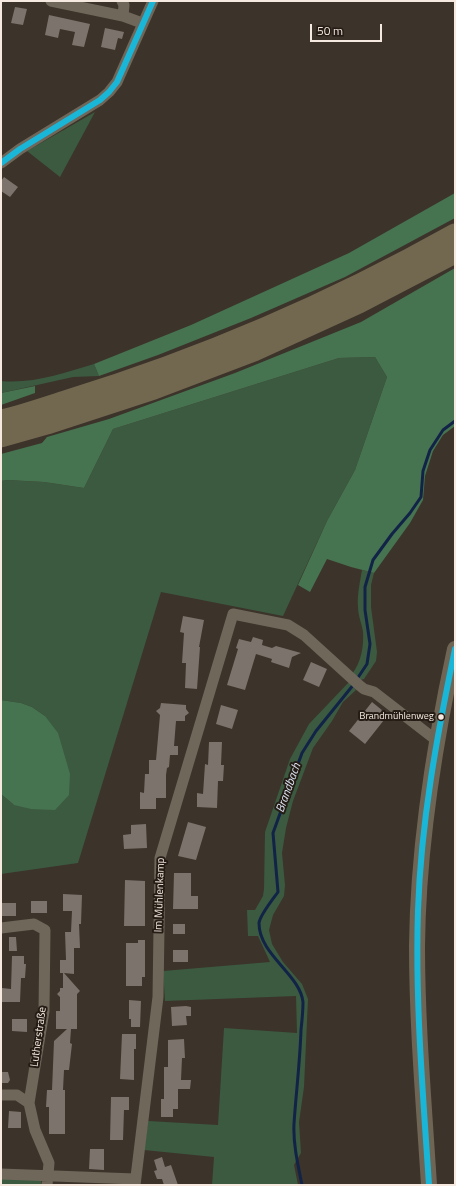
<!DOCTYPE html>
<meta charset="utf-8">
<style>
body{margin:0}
#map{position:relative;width:456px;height:1186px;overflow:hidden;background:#3c332a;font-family:"Titillium Web",sans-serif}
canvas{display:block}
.frame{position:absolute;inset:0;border:2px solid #f6eae0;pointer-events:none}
.scale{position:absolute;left:310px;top:24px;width:72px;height:18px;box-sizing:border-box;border:2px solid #f6eae0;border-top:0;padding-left:5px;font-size:12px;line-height:14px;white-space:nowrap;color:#f6eae0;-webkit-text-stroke:3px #241c15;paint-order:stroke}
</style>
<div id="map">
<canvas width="456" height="1186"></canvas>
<div class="frame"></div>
<div class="scale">50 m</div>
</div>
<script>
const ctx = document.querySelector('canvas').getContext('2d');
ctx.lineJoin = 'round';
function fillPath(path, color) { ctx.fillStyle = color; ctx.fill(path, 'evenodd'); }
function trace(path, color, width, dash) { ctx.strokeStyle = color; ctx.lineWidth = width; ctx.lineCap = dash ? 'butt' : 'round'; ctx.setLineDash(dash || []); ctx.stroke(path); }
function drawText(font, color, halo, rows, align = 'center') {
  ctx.font = font + ' "Titillium Web",sans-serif'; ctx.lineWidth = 4; ctx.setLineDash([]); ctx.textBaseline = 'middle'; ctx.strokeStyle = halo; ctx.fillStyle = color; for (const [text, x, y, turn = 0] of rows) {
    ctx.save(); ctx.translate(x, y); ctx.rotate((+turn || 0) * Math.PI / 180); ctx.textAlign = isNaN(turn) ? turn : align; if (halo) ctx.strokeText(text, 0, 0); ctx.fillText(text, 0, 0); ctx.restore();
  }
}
fillPath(new Path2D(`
 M95,112L60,177L27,151Z
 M375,357L387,377L355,470L327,521L283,616L161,592L78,863L1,874V794L14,805L45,716L32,707L21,703L1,700V481L7,480L44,482L84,488L113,429L339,358Z
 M94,364L99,376L73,377L1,393V381C33,384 64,373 94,364Z
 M362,570L374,573L371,585V607L377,652L376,661L364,679L360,680L352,674C361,663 364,646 363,632C362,624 358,616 358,607C357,595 360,582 362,570Z
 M349,682L356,690L343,702L332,721L313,748L293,801L286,828L282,853L285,885L284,896L273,915L269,930L272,944L283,962L302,984L308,999L304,1087L299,1122L301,1153L294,1165L298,1185H212L214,1157L144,1150L148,1121L218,1125L224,1028L297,1033L296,996L165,1001L163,971L270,962L258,936H248L247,910H255L263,896L264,889L265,832L290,759L309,724Z
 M1,1178L41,1179V1185H1Z`), '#3b5a40');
fillPath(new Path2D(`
 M455,193V218L345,277L251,318L158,355L99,376L94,364L191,325L349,253Z
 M455,268V426L443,435L433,451L425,476L423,500L410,523L374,573L351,567L327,559L310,592L298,585L327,521L355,470L387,377L375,357L339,358L113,429L84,488L44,482L7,480L1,481V454L42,443L47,437L109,419L235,373L361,322Z
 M35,386V393L1,405V393Z
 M1,700L21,703L32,707L45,716L58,733L70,774L69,795L55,810L31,809L14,805L1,794Z`), '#467350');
trace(new Path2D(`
 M357,679L367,664L370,644L365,610V587L373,560L392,534L410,513L421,497L423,471L430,450L443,430L455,421
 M302,1185C298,1165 293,1144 294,1124C296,1093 300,1062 301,1030C302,1021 303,1011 303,1002C300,974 259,955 259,923C260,915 273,899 278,892L273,833L302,753L316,731L354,684`), '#122348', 3);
fillPath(new Path2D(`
 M15,7L27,9L23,25L11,23Z
 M49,15L90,24L84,47L72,45L75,32L60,29L58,38L45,35Z
 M105,28L124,32L122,39L118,38L115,50L101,47Z
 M4,177L18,187L10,197L1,191V181Z
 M183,616L204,620L199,647H200L197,689L185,688L186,663H182L184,633L180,632Z
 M253,637L263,640L262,645L272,648L276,646L301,653L292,657L289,668L271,662L272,659L256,654L245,690L227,685L238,649L236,648L239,639L251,642Z
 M311,662L327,669L319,687L303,680Z
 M372,702L388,715L365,744L349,731Z
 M161,703L186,705V709L189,713L185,716V721H176L174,746H178V755H170L169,767L167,768L166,775V798H156V809H140V792L144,793L145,774H149V760H156L160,715L156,711L160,708Z
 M221,705L238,710L232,729L216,724Z
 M209,742H222L221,765H224L223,781H218L217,808L197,807V793L203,794L205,764L208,765Z
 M188,822L206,827L196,860L178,856Z
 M146,824L147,848L124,849L123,835L131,834V825Z
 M174,873H191V896H198V909H173Z
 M125,880L145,881V926H124Z
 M63,894L82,895L81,924H79L80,948H74V974L64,973L80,991L77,994V1029H71L70,1043L72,1044L69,1070H64L63,1090H65V1134H49V1107H46L47,1090H52L54,1041L67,1029H56V1011H60V997L57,994L60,991V988H63V973H60V960H66L65,932H71L72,911H63Z
 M31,901H47V913H31Z
 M2,903H16V916H2Z
 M173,924H185V934H173Z
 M9,937H16L17,951H9Z
 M138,940H145V977H142V986H126V943H138Z
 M173,950H188V962H173Z
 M12,956H24V964H26L25,978H21L20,1002H2V988L11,989Z
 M129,1000L141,1001L140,1027H131V1019H129Z
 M186,1006L191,1007V1016H186L187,1025L172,1026L171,1007Z
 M12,1019H27V1032L12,1031Z
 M122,1034H136V1049H134V1080L120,1079Z
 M184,1039L185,1058H182L181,1080H191L190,1089H178V1109H173V1117H161V1099H164V1067H168V1040Z
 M1,1072H8L10,1080L8,1083H1Z
 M111,1097H129V1110H124L123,1140H110Z
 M9,1111L21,1112V1128H8Z
 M90,1149H104V1170L89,1169Z
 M162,1157L165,1167L171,1165L178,1185H164L162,1179H157L154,1171L157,1170L154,1160Z`), '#7c736c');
trace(new Path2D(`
 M51,1L123,16L142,23
 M122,1L124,5L123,16
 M1,163L20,149L100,100L109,92L117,82L153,1
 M1,928L34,924L45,930L44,1011L29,1103L35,1130L49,1163L47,1185
 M1,1095H17L29,1103
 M1,1174L135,1179
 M135,1185L158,997L160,858L233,614L288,625L304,635L359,685L364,689L374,692L436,740`), '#6f6759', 11);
trace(new Path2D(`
 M429,1185C424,1105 417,1025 417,946C418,845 434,746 455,649`), '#6f6555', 16);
trace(new Path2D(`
 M1,420C24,415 46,407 68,400C202,359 332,303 455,234
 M1,437L47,424L154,389L254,351L359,303L455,253`), '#72674f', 21);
trace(new Path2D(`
 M1,163L20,149L100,100L109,92L117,82L153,1
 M429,1185C423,1093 415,1002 418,910C421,822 437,735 455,649`), '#1ab6d8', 6);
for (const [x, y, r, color] of [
 [441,717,3.5,"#f6eae0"]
]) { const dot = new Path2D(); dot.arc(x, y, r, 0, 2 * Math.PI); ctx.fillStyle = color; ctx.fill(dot); trace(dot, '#241c15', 1.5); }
drawText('10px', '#f6eae0', '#241c15', [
 ["Brandmühlenweg",434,717]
], 'right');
drawText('11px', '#f6eae0', '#241c15', [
 ["Im Mühlenkamp",160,895,-88],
 ["Lutherstraße",39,1037,-82]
]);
drawText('italic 12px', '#dbe3f2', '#241c15', [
 ["Brandbach",289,788,-70]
]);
</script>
